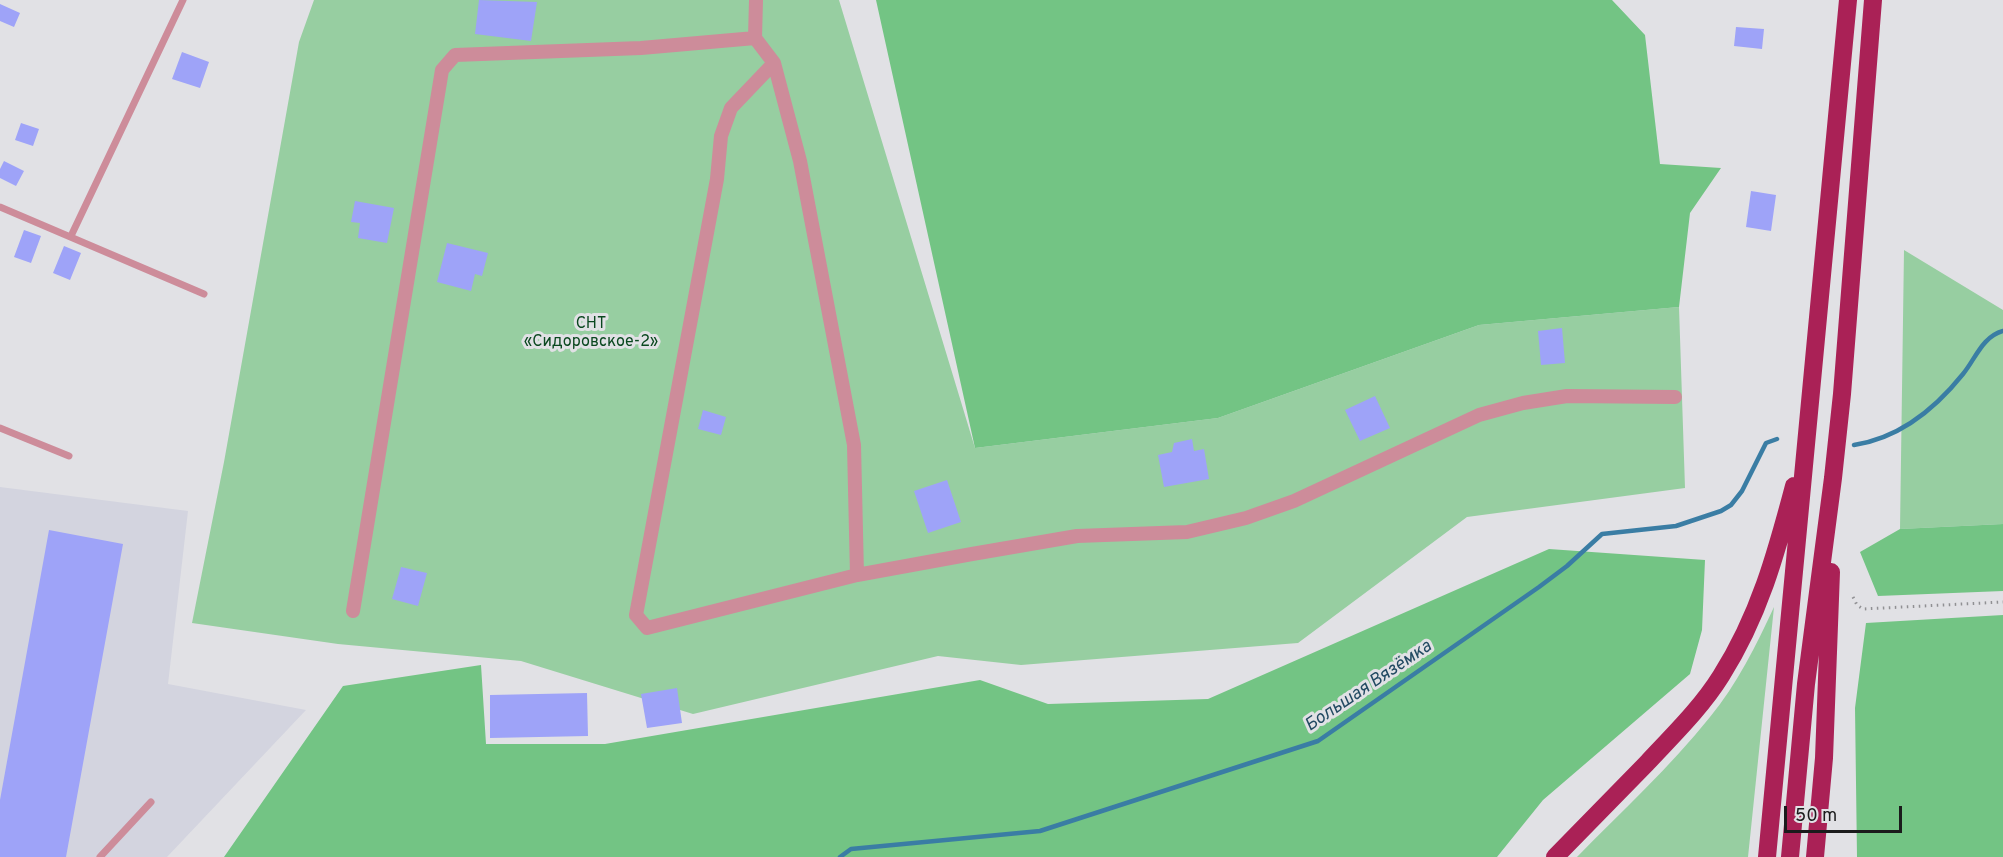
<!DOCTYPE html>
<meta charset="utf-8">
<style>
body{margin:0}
#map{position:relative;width:2003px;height:857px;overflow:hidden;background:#e1e1e5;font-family:Overpass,sans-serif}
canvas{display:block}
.scale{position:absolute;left:1784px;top:806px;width:118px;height:27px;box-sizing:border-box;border:3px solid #1b1b1c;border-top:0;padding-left:8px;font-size:18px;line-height:21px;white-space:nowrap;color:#1b1b1c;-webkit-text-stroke:4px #e1e1e5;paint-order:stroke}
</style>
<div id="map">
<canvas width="2003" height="857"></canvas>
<div class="scale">50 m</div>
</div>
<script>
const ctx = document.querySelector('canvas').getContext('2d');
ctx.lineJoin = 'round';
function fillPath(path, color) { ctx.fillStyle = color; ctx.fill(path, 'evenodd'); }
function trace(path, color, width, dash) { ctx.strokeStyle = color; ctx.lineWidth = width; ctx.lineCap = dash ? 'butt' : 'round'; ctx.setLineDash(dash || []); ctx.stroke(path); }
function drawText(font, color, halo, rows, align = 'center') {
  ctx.font = font + ' Overpass,sans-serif'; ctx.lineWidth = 6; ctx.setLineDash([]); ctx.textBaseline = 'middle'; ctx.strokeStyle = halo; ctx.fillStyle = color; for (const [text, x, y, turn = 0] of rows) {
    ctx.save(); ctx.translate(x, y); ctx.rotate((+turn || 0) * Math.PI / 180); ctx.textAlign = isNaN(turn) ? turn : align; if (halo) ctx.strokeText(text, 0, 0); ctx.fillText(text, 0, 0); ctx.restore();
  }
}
fillPath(new Path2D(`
 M0,487L188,511L168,684L306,710L167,857H0Z`), '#d3d4df');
fillPath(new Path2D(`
 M314,0H839L975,448L1218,418L1479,325L1679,307L1685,488L1467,517L1298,643L1021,665L938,656L693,714L521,661L338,644L192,623L224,462L299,42Z
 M1904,250L2003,310V524L1900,529Z
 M1774,607L1748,857H1577C1622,811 1670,767 1710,717C1737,684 1756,646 1774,607Z`), '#97cea1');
fillPath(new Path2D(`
 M876,0H1612L1645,35L1660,164L1721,168L1690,213L1679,307L1479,325L1218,418L975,448Z
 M2003,524V591L1878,596L1860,552L1900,529Z
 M1549,549L1705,560L1702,630L1690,674L1543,800L1497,857H224L343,686L481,665L486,744H605L980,680L1048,704L1208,699Z
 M2003,615V857H1857L1855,708L1866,623Z`), '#73c484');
trace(new Path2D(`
 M1854,445C1900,438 1935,409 1963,374C1976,358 1982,337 2003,331
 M840,857L851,849L1040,831L1318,741L1539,587L1567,566L1602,534L1676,526L1721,511L1731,505L1742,491L1766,443L1777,439`), '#3a7da4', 4.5);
fillPath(new Path2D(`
 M479,0L537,2L531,41L475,34Z
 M0,4L20,13L14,27L0,21Z
 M1736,27L1764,29L1762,49L1734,46Z
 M182,52L209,62L200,88L172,79Z
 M21,123L39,129L33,146L15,140Z
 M4,161L24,171L16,186L0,178V169Z
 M1751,191L1776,195L1771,231L1746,227Z
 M355,201L394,208L387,243L358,238L360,223L351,222Z
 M24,230L41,236L31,263L14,257Z
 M447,243L488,253L482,276L475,274L471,291L437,282Z
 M64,246L81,253L70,280L53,273Z
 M1562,328L1565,363L1541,365L1538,331Z
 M1375,396L1390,428L1360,441L1345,410Z
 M703,410L726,417L721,435L698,429Z
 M1192,439L1194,451L1204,449L1209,479L1164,487L1158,455L1172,452L1174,443Z
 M947,480L961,522L928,533L914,491Z
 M49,530L123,544L66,857H0V800Z
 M401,567L427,573L418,606L392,599Z
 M677,688L682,723L647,728L641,694Z
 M587,693L588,736L490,738V695Z`), '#9ea3f8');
trace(new Path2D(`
 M1853,597L1857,605L1863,609L2003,602`), '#909093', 3, [1.5, 4.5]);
trace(new Path2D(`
 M0,207L204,294
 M71,236L183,0
 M0,428L69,456
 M100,857L151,802`), '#cd8c9a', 7);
trace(new Path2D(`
 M756,0L755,38L774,63L800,161L854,445L857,575
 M774,63L731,108L721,136L717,179L636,615L647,628L857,575L972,554L1077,536L1187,532L1246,518L1294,501L1479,415L1523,403L1567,396L1675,397
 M353,611L442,70L455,55L641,48L755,38`), '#cd8c9a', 14);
trace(new Path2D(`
 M1555,857C1586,825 1617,794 1647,763C1673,735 1701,708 1721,676C1759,616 1776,554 1794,486
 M1767,857L1848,0
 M1790,857L1806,684L1833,478L1842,394L1873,0
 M1815,857L1824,758L1831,572`), '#aa2156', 18);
drawText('16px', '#0a481f', '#e1e1e5', [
 ["СНТ",591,325],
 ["«Сидоровское-2»",591,343]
]);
drawText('italic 18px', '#224a62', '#e1e1e5', [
 ["Большая Вязёмка",1369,687,-34]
]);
</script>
